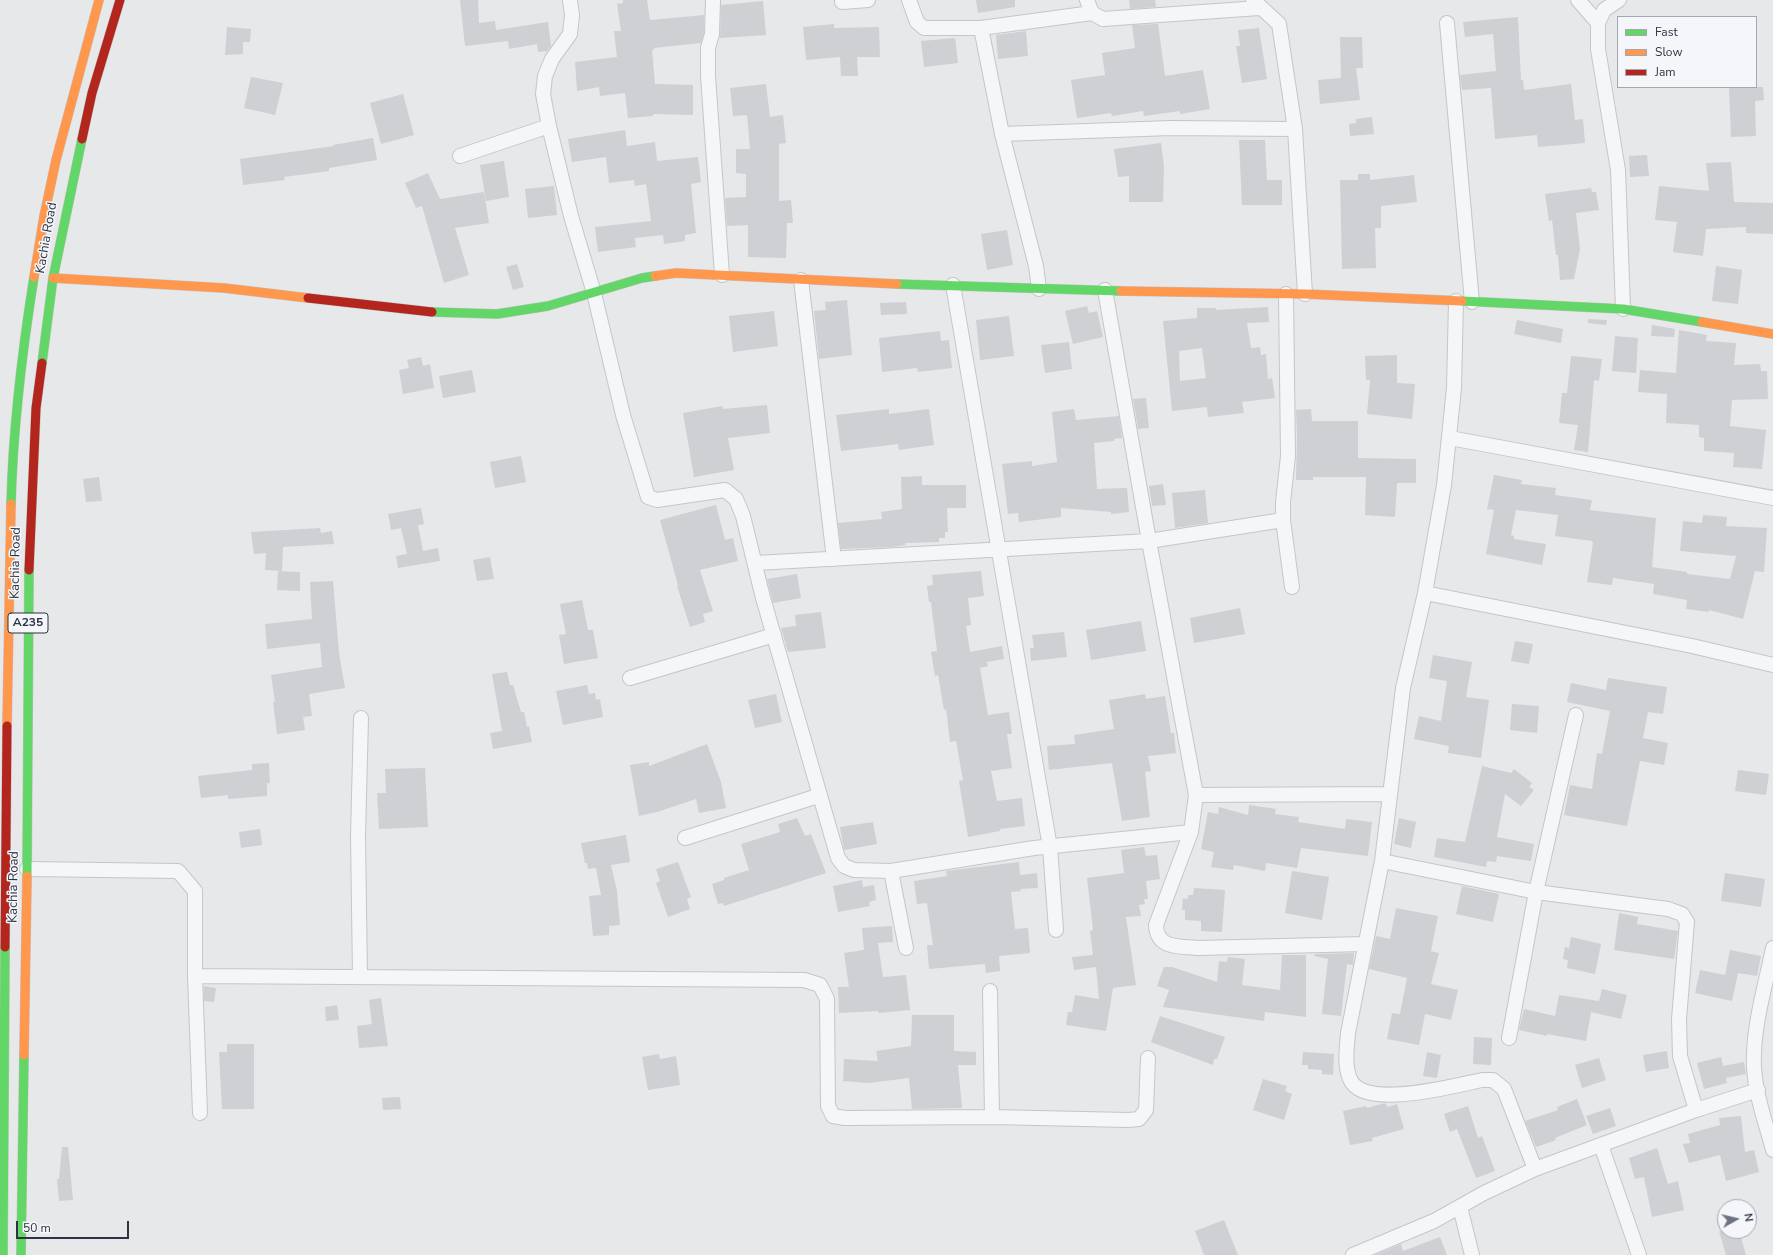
<!DOCTYPE html>
<style>
body{margin:0}
#map{position:relative;width:1773px;height:1255px;overflow:hidden;background:#e6e8ea;font-family:"Nunito Sans",sans-serif}
canvas{display:block}
.legend{position:absolute;left:1617px;top:16px;width:140px;height:72px;box-sizing:border-box;background:#f4f6f9;border:1px solid #a4a8b1;margin:0;padding:5px 7px;list-style:none;font-size:12px;color:#2b3445}
.legend li{display:flex;align-items:center;gap:8px;height:20px}
.legend b{width:20px;border:1px solid #a4a8b1}
.north{position:absolute;left:1717px;top:1199px;width:40px;height:40px;box-sizing:border-box;background:#f4f6f9;border:1px solid #a4a8b1;border-radius:50%;rotate:82deg;font-size:11px;font-weight:700;line-height:16px;text-align:center;color:#2b3445}
.north::after{content:'';display:block;margin:auto;width:14px;height:18px;background:#6c737f;clip-path:polygon(50% 0,100% 100%,50% 72%,0 100%)}
.scale{position:absolute;left:16px;top:1221px;width:113px;height:18px;box-sizing:border-box;border:2px solid #2b3445;border-top:0;padding-left:5px;font-size:12px;line-height:14px;white-space:nowrap;color:#2b3445;-webkit-text-stroke:3px #f4f6f9;paint-order:stroke}
</style>
<div id="map">
<canvas width="1773" height="1255"></canvas>
<ul class="legend">
<li><b style="height:5px;background:#63d668"></b>Fast</li>
<li><b style="height:5px;background:#ff974d"></b>Slow</li>
<li><b style="height:5px;background:#b3261e"></b>Jam</li>
</ul>
<div class="north">N</div>
<div class="scale">50 m</div>
</div>
<script>
const ctx = document.querySelector('canvas').getContext('2d');
ctx.lineJoin = 'round';
function fillPath(path, color) { ctx.fillStyle = color; ctx.fill(path, 'evenodd'); }
function trace(path, color, width, dash) { ctx.strokeStyle = color; ctx.lineWidth = width; ctx.lineCap = dash ? 'butt' : 'round'; ctx.setLineDash(dash || []); ctx.stroke(path); }
function drawText(font, color, halo, rows, align = 'center') {
  ctx.font = font + ' "Nunito Sans",sans-serif'; ctx.lineWidth = 3; ctx.setLineDash([]); ctx.textBaseline = 'middle'; ctx.strokeStyle = halo; ctx.fillStyle = color; for (const [text, x, y, turn = 0] of rows) {
    ctx.save(); ctx.translate(x, y); ctx.rotate((+turn || 0) * Math.PI / 180); ctx.textAlign = isNaN(turn) ? turn : align; if (halo) ctx.strokeText(text, 0, 0); ctx.fillText(text, 0, 0); ctx.restore();
  }
}
fillPath(new Path2D(`
 M460,0H478L479,23L495,21L496,30L548,22L551,46L547,51L538,52L537,44L509,49L508,41L465,46Z
 M623,0H647L650,20L704,15V33L701,43L654,48V50H652L655,84L693,85V115L653,114V116L628,118L625,93L600,96L599,87L577,91L575,62L617,57L614,31H621L617,4L623,3Z
 M976,0H1015V7L978,13Z
 M1129,0H1155L1156,7L1130,9Z
 M763,1L766,35L720,38L721,5Z
 M1518,17L1521,80H1523L1524,90L1571,84L1575,120L1583,119L1585,143L1538,147L1537,135L1495,139L1491,88L1462,90L1460,75L1496,71L1493,34L1465,37L1463,22Z
 M834,24V28L879,27L880,57H857L858,76H841L840,57L806,60L803,27Z
 M1158,24L1165,76L1203,70L1210,109L1180,114V111L1144,116L1143,111L1112,116L1111,113L1077,118L1071,80L1105,75L1102,53L1135,48L1132,25Z
 M227,27L251,29L250,42H243V54L225,55Z
 M1259,28L1267,79L1242,83L1236,46H1240L1238,30Z
 M1026,31L1028,56L998,59L996,35Z
 M1340,37H1362L1363,68H1356L1360,100L1320,104L1318,80L1341,78Z
 M955,38L958,63L924,67L921,41Z
 M251,77L283,83L275,115L244,108Z
 M766,84L770,117L783,115L786,143L779,144V201L791,200L793,223H787L786,258L748,257V225L727,226L725,198L746,197V174L736,173V149H750L747,115L733,116L730,88Z
 M1729,87H1763L1764,100L1755,101L1756,136L1731,137Z
 M403,94L414,135L381,144L370,103Z
 M1372,117L1374,134L1350,136L1349,124L1356,123V119Z
 M625,130L627,146L655,142L657,161L698,157L701,182L691,184L696,233L685,235V241L664,244L663,235L635,238L636,247L598,252L595,227L651,221L646,184L635,186L634,180L609,183L606,157L572,162L568,139Z
 M373,138L377,160L329,168V171L284,177L285,180L243,185L240,159L334,146L333,145Z
 M1239,140H1265L1267,180H1282V205H1242Z
 M1161,143L1164,166L1163,202H1129V176L1118,177L1114,149Z
 M1647,155L1649,176L1630,177L1629,156Z
 M504,161L509,197L486,201L480,165Z
 M1731,162L1734,202L1773,203V234L1746,233V227L1706,229L1703,256L1673,252L1677,222L1655,220L1659,186L1709,191L1706,163Z
 M428,173L440,199L484,192L489,223L455,228L469,275L444,283L422,206L416,208L405,183Z
 M1358,174H1370V180L1414,175L1417,202L1381,206V228H1375L1376,268L1342,269L1340,180H1358Z
 M554,186L557,215L528,218L525,189Z
 M1591,188L1592,192H1596L1599,210L1576,213L1580,249L1574,279L1560,280L1558,255H1556L1552,220L1549,221L1545,194Z
 M1007,230L1013,265L987,270L981,234Z
 M517,264L524,287L513,290L506,267Z
 M1716,266L1742,270L1738,304L1712,301Z
 M847,300L852,355L819,359L814,311L826,310L825,302Z
 M906,302L907,314L881,315L880,303Z
 M1087,306L1089,313L1097,311L1103,337L1073,344L1065,311Z
 M1268,307L1269,322L1247,323L1251,348L1260,347L1261,355L1266,354L1268,379L1272,378L1275,398L1242,402L1244,413L1208,417L1207,407L1172,411L1163,321L1197,318V308H1216V310ZM1202,348L1206,378L1180,381L1179,351Z
 M774,311L778,346L733,352L729,316Z
 M1009,316L1014,356L980,360L976,320Z
 M1588,319L1607,320L1606,325L1588,323Z
 M1517,320L1563,329L1561,343L1514,334Z
 M1652,325L1675,329L1674,337L1651,336Z
 M1679,330L1707,335L1706,341L1736,343L1734,365L1760,364L1761,371H1767L1768,399L1732,400L1730,426L1766,430L1762,469L1733,467L1734,453L1704,451V438L1699,437V425L1666,423L1667,394L1638,392L1640,370L1676,373Z
 M940,331L941,341L949,340L952,368L918,372L917,368L882,372L879,338Z
 M1615,336L1638,338L1636,373L1612,371Z
 M1069,342L1072,369L1045,373L1041,345Z
 M1397,355V383L1415,384L1412,419L1367,414L1370,380H1366L1365,356Z
 M1571,356L1602,359L1599,381L1594,380L1588,452L1574,450L1578,425L1559,423L1562,393H1567Z
 M421,357L423,366L430,364L434,388L403,394L399,370L409,368L407,360Z
 M472,370L476,392L443,398L439,376Z
 M1146,398L1149,428L1138,429L1133,399Z
 M767,405L770,433L728,438L734,470L694,477L683,413L722,406L723,409Z
 M889,409V414L929,409L934,445L899,450L898,444L841,451L836,415Z
 M1074,409L1076,420L1119,416L1122,438L1114,439V441L1094,443L1097,489L1127,488L1129,512L1111,514V512L1061,508V517L1019,522L1018,513L1008,514L1002,464L1032,461V466L1057,462L1052,412Z
 M1311,409L1312,421H1358V458L1416,459V483H1397L1395,517L1365,515L1366,477H1313V480H1296L1297,437L1296,410Z
 M521,456L526,482L495,488L490,462Z
 M1494,475L1522,480L1521,484L1556,488L1555,495L1592,500L1590,510L1656,518L1652,567L1687,572V574L1730,579L1736,556L1680,551L1683,521L1702,523L1703,515L1727,517L1726,526L1767,528L1764,572L1755,571L1743,619L1709,610V612L1686,609L1687,600L1653,594L1654,584L1613,578L1612,585L1587,582L1593,543L1592,541L1555,536L1558,515L1516,510L1511,535L1514,536V539L1546,544L1542,565L1486,554L1494,510L1487,509Z
 M922,476V485H966V508H947L948,532H945V538H939V542L905,543L906,545L892,547L841,549L838,523L882,519L881,512L902,509L901,477Z
 M99,477L102,501L86,502L83,479Z
 M1163,484L1166,505L1152,506L1149,486Z
 M1205,490L1208,523L1175,528L1172,493Z
 M716,505L725,540L733,538L738,561L700,570L713,611L703,614L705,622L690,627L677,586L678,585L660,520Z
 M421,508L424,524L418,525L423,551L438,548L440,561L398,568L396,556L407,554L401,528L391,530L388,514Z
 M320,528L321,533L332,531L334,544L283,547L282,571L265,570L266,553L254,554L251,532Z
 M490,557L494,579L477,581L473,560Z
 M278,571L300,572V591L277,590Z
 M981,571L984,596L968,598L971,625L966,626L970,652L1002,646L1004,659L987,662L988,666L980,668L988,715L1009,712L1012,734H1007L1012,768L991,771L997,801L1022,798L1025,826L1000,829V831L968,837L959,781L963,780L956,741L950,742L946,709L944,710L938,675L935,676L931,652L937,651L931,602H929L927,586L933,585L932,575Z
 M797,574L801,598L773,603L767,579Z
 M333,581L339,653L345,688L309,694L312,716L303,717L305,730L277,734L273,702H275L271,675L322,667L320,643L267,649L265,624L312,619L310,582Z
 M582,600L588,630H593L598,658L564,664L559,635L566,634L560,604Z
 M1240,608L1245,634L1194,643L1190,618Z
 M821,612L826,648L788,652L781,628L796,626L795,615Z
 M1141,621L1146,651L1091,660L1086,630Z
 M1064,632L1067,657L1031,661L1030,648H1034L1032,635Z
 M1515,641L1533,644L1529,664L1511,661Z
 M1433,655L1472,662L1466,697L1489,700L1481,758L1448,753L1449,746L1414,739L1419,716L1441,721L1447,681L1429,678Z
 M507,672L510,685H513L521,712H524L527,727L529,726L532,742L493,749L490,733L502,731L492,674Z
 M1608,678L1667,687L1663,714L1648,712L1643,738L1668,743L1664,765L1640,761L1627,826L1564,815L1570,785L1592,789L1597,753L1602,754L1610,711L1567,702L1571,683L1606,690Z
 M587,685L589,694L595,693L596,700L600,699L603,717L563,725L556,691Z
 M776,694L782,722L755,728L748,700Z
 M1145,694L1146,699L1165,696L1171,733H1174L1176,753L1148,756L1151,771L1145,772L1150,817L1122,821L1112,763L1049,770L1047,746L1075,744L1074,735L1114,729L1109,700Z
 M1512,704L1539,706L1537,733L1510,730Z
 M707,744L721,782L726,808L699,813L696,799L657,812L639,816L630,765L649,762V766Z
 M269,763L270,783H267V796L228,799V795L201,798L198,776L252,770V764Z
 M1482,766L1511,773L1514,769L1532,783L1529,787L1534,790L1521,806L1505,794L1497,837L1534,844L1531,861L1497,856L1496,862L1487,861L1486,867L1434,857L1437,838L1465,842Z
 M425,768L428,827L379,829L377,793H386L385,769Z
 M1738,770L1769,774L1766,795L1735,791Z
 M1249,805L1276,809L1275,814L1299,817L1298,822L1345,829L1346,819L1372,822L1368,856L1301,848L1297,868L1266,863L1265,871L1234,865L1233,870L1211,867L1214,852L1201,849L1208,812L1218,814L1219,807L1248,815Z
 M797,818L805,836L811,834L826,873L724,906L723,903L718,904L712,884L724,880V878L749,870L741,844L780,832L778,824Z
 M1399,818L1416,822L1411,848L1394,844Z
 M873,822L877,844L844,850L840,827Z
 M260,829L262,845L241,848L239,832Z
 M626,835L630,862L611,865L617,891L620,925L609,926V935L593,936L589,896L601,895L596,868L588,869L587,863H585L581,843Z
 M1144,847L1146,856L1157,855L1160,879L1146,881L1148,899H1144L1145,904L1139,905L1141,916L1126,917L1136,985L1113,988L1106,1031L1066,1025L1068,1012H1072L1075,995L1099,999L1096,967L1074,970L1072,957L1093,955L1090,931L1093,930L1087,878L1124,873L1121,850Z
 M678,862L691,897L687,899L690,909L668,917L656,883L660,881L656,869Z
 M1019,862L1020,875L1037,873L1038,888L1020,889L1021,891L1011,892L1015,929L1028,928L1030,953L999,956L1000,971L986,973L985,964L929,969L927,945H933L927,903L917,904L914,881L947,876L946,871Z
 M1292,871L1329,877L1322,920L1285,913Z
 M1725,873L1765,879L1761,907L1721,901Z
 M862,880L863,887L874,885L876,900L869,902L870,906L838,912L833,886Z
 M1462,886L1499,894L1493,922L1456,914Z
 M1194,888L1225,890L1222,932L1201,931V921L1185,920V910H1182L1183,898L1188,899V895H1193Z
 M1396,908L1438,916L1431,951L1439,953L1431,984L1458,990L1451,1020L1425,1014L1419,1045L1387,1039L1392,1013L1400,1014L1407,978L1369,969L1376,936L1390,939Z
 M1619,913L1638,917L1637,924L1678,931L1674,959L1614,950Z
 M892,926L893,942L878,943L883,977L906,975L910,1010L879,1013L878,1011L839,1013L838,987H849L844,953L864,950L862,928Z
 M1571,937L1601,944L1595,974L1567,968L1568,960L1563,959L1565,947L1569,948Z
 M1730,950L1761,956L1757,976L1738,973L1732,1001L1695,993L1700,970L1725,975Z
 M1354,953L1353,965L1347,964L1341,1016L1322,1014L1328,959L1314,956L1315,954Z
 M1282,955H1306V1017L1265,1012L1264,1021L1163,1007L1169,990L1157,986L1164,967H1172L1217,982L1219,961L1227,962L1228,957L1245,959L1242,985L1280,990Z
 M204,986L216,988L214,1002L204,1001Z
 M1602,989L1627,995L1621,1019L1591,1012L1586,1041L1547,1034V1036L1519,1030L1524,1009L1555,1016L1559,995L1599,1001Z
 M381,998L388,1046L359,1048L357,1026L372,1024L369,1000Z
 M337,1005L339,1020L326,1021L325,1007Z
 M912,1015H954V1051L976,1052V1065H958L962,1108L912,1109L909,1078L868,1083L843,1081L844,1059L878,1061L876,1051L911,1046Z
 M1160,1016L1225,1037L1217,1059H1214L1213,1065L1151,1042Z
 M1474,1037L1492,1038L1491,1065L1473,1064Z
 M227,1044H254V1109H222L219,1052H227Z
 M1667,1051L1669,1068L1646,1072L1643,1055Z
 M1303,1052L1334,1054L1333,1075L1322,1074V1070L1308,1069V1065H1302Z
 M1427,1052L1441,1055L1437,1078L1423,1076Z
 M659,1054L660,1059L676,1056L680,1085L648,1090L642,1057Z
 M1721,1057L1723,1066L1744,1062L1746,1074L1726,1078L1727,1083L1704,1089L1697,1063Z
 M1599,1058L1606,1080L1582,1088L1575,1065Z
 M1263,1079L1287,1086L1285,1091L1292,1094L1284,1120L1253,1110Z
 M400,1097L401,1109L383,1110L382,1098Z
 M1577,1099L1587,1125L1555,1138L1556,1140L1536,1147L1525,1121L1558,1110L1557,1107Z
 M1385,1103L1388,1107L1397,1104L1404,1129L1372,1138L1373,1141L1350,1145L1343,1111L1366,1106L1367,1108Z
 M1468,1106L1478,1138L1482,1136L1495,1171L1476,1178L1457,1129L1450,1132L1444,1114Z
 M1610,1108L1616,1126L1593,1134L1586,1116Z
 M1741,1116L1745,1152L1754,1150L1759,1172L1726,1181L1720,1155L1689,1163L1683,1144L1690,1143L1688,1134L1720,1125L1719,1118Z
 M62,1147H68L73,1200L59,1201L57,1179H59Z
 M1657,1148L1668,1184L1678,1181L1684,1210L1652,1217L1644,1177L1635,1179L1629,1158Z
 M1224,1220L1238,1255H1204L1195,1231Z
 M1719,1231H1739L1746,1255H1726Z
 M1440,1237L1447,1255H1375L1401,1244L1403,1251Z`), '#ced0d3');
const street = new Path2D(`
 M570,0L572,15L570,34L552,59L545,76L543,94L549,126L571,216L594,293L623,415L648,497L657,500L725,490L736,499L743,516L763,598L838,858L844,866L854,870L891,871L1034,848L1191,832
 M713,0L712,34L708,48V76L722,275
 M909,0L917,22L924,28H981L1092,13L1103,19L1259,8
 M1087,0L1092,13
 M1253,0L1279,24L1295,129L1305,294
 M1578,0L1598,23
 M1619,0L1604,10L1598,23V49L1618,170L1623,309
 M842,2L868,0
 M1447,23L1472,302
 M981,28L1002,134L1036,266L1039,289
 M1002,134L1171,128L1295,129
 M460,156L549,126
 M801,280L834,559
 M953,285L1050,847L1056,930
 M1105,290L1149,541L1196,795L1191,832L1156,925C1157,949 1178,946 1197,948L1365,944
 M1286,294L1288,456L1283,502V520L1292,587
 M1456,301L1454,388L1444,485L1425,593L1403,688L1382,861L1348,1033C1347,1048 1344,1065 1350,1079C1363,1111 1457,1085 1482,1080H1493L1504,1089L1535,1169
 M1450,438L1773,498
 M756,563L1149,541L1283,520
 M1425,593L1692,646L1773,665
 M630,678L774,635
 M1196,795L1390,794
 M685,838L818,796
 M1382,861L1536,892L1668,909L1682,914L1687,922L1679,1019L1680,1056L1696,1110
 M27,869L178,871L195,891V976L200,1113
 M891,871L906,948
 M1773,948C1766,983 1755,1019 1754,1054C1752,1086 1765,1120 1773,1150
 M195,976L804,980L820,985L827,999L828,1106L833,1116L845,1118L992,1117L1128,1120L1139,1119L1146,1110L1148,1058
 M360,977L358,836L361,718
 M990,991L992,1117
 M1509,1038L1536,892L1576,715
 M1601,1145L1639,1255
 M1460,1207L1472,1255
 M1353,1255L1434,1221L1484,1193L1535,1169L1696,1110L1758,1090`);
const fast = new Path2D(`
 M897,284L1121,291
 M1462,301L1623,309L1702,322
 M432,312L497,314L548,306L642,278L655,276
 M42,363L53,278L82,139
 M11,504C13,428 22,352 34,277
 M27,876L29,570
 M3,1255L5,947
 M21,1255L24,1055`);
const slow = new Path2D(`
 M655,276L676,273L897,284
 M34,277L44,216L56,160L99,0
 M53,278L224,288L308,298
 M1121,291L1305,294L1462,301
 M1702,322L1773,334
 M7,726L11,504
 M24,1055L27,876`);
const jam = new Path2D(`
 M82,139L92,93L120,0
 M308,298L432,312
 M29,570L36,408L42,363
 M5,947L7,726`);
trace(street, '#c4c6c8', 16);
trace(fast, '#c4c6c8', 10);
trace(slow, '#c4c6c8', 10);
trace(jam, '#c4c6c8', 10);
trace(street, '#f5f6f7', 14);
trace(fast, '#63d668', 9);
trace(slow, '#ff974d', 9);
trace(jam, '#b3261e', 9);
for (const [x, y, w] of [
 [28,623,40]
]) { const box = new Path2D(); box.roundRect(x - w / 2, y - 10, w, 20, 3); ctx.fillStyle = '#f4f6f9'; ctx.fill(box); trace(box, '#2b3445', 1); }
drawText('bold 12px', '#2b3445', null, [
 ["A235",28,623]
]);
drawText('13px', '#2b3445', '#f4f6f9', [
 ["Kachia Road",47,238,-80],
 ["Kachia Road",16,563,-89],
 ["Kachia Road",14,887,-89]
]);
</script>
